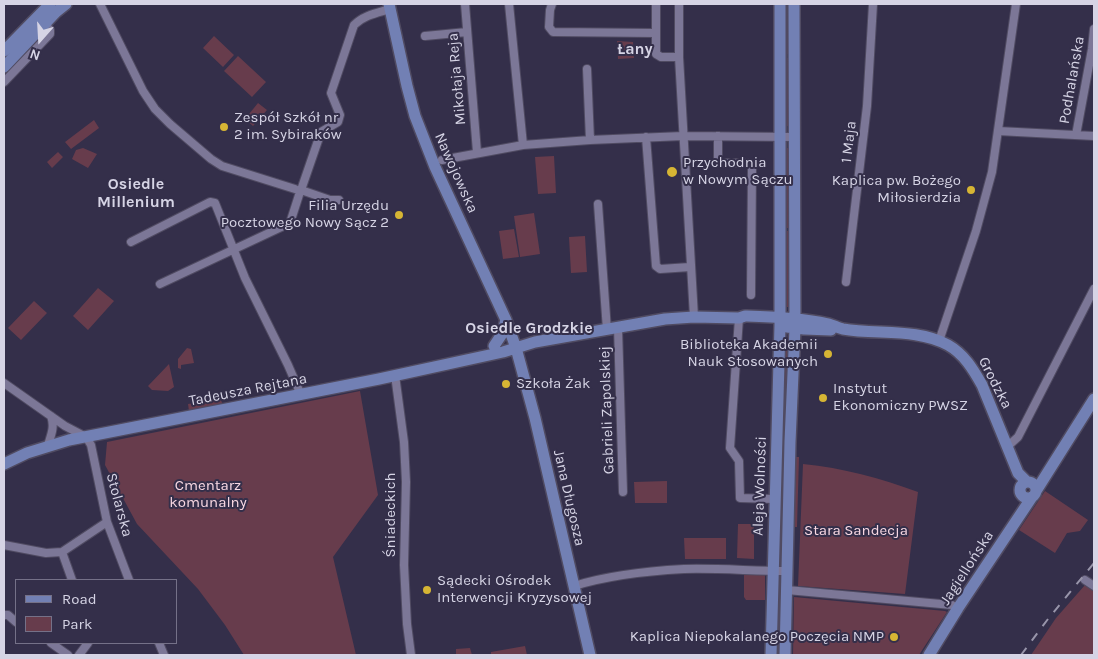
<!DOCTYPE html>
<meta charset="utf-8">
<style>
body{margin:0}
#map{position:relative;width:1098px;height:659px;overflow:hidden;background:#342f4a;font-family:Karla,sans-serif}
canvas{display:block}
.frame{position:absolute;inset:0;border:5px solid #d6d4e5;pointer-events:none}
.legend{position:absolute;left:15px;top:579px;width:162px;height:65px;box-sizing:border-box;background:#342f4a;border:1px solid #757188;margin:0;padding:6px 9px;list-style:none;font-size:15px;color:#d6d4e5}
.legend li{display:flex;align-items:center;gap:10px;height:25px}
.legend b{width:25px;border:1px solid #757188}
.north{position:absolute;left:15px;top:15px;width:50px;height:50px;-webkit-text-stroke:4px #342f4a;paint-order:stroke;rotate:199deg;font-size:14px;font-weight:700;line-height:20px;text-align:center;color:#d6d4e5}
.north::after{content:'';display:block;margin:auto;width:18px;height:22px;background:#d6d4e5;clip-path:polygon(50% 0,100% 100%,50% 72%,0 100%)}
</style>
<div id="map">
<canvas width="1098" height="659"></canvas>
<div class="frame"></div>
<ul class="legend">
<li><b style="height:6px;background:#7280b4"></b>Road</li>
<li><b style="height:14px;background:#673c4c"></b>Park</li>
</ul>
<div class="north">N</div>
</div>
<script>
const ctx = document.querySelector('canvas').getContext('2d');
ctx.lineJoin = 'round';
function fillPath(path, color) { ctx.fillStyle = color; ctx.fill(path, 'evenodd'); }
function trace(path, color, width, dash) { ctx.strokeStyle = color; ctx.lineWidth = width; ctx.lineCap = dash ? 'butt' : 'round'; ctx.setLineDash(dash || []); ctx.stroke(path); }
function drawText(font, color, halo, rows, align = 'center') {
  ctx.font = font + ' Karla,sans-serif'; ctx.lineWidth = 4; ctx.setLineDash([]); ctx.textBaseline = 'middle'; ctx.strokeStyle = halo; ctx.fillStyle = color; for (const [text, x, y, turn = 0] of rows) {
    ctx.save(); ctx.translate(x, y); ctx.rotate((+turn || 0) * Math.PI / 180); ctx.textAlign = isNaN(turn) ? turn : align; if (halo) ctx.strokeText(text, 0, 0); ctx.fillText(text, 0, 0); ctx.restore();
  }
}
fillPath(new Path2D(`
 M784,4H790V54H783Z
 M214,36L234,55L223,67L203,48Z
 M617,41L633,42L634,58L618,59Z
 M238,56L266,82L252,97L224,71Z
 M783,58H790L791,126H783Z
 M258,103L267,110L253,126L245,119Z
 M94,120L99,128L71,149L65,142Z
 M83,148L97,154L88,168L72,159L76,150Z
 M783,148H790V228H784Z
 M58,152L63,157L52,168L47,162Z
 M554,156L556,193L538,194L535,157Z
 M534,213L540,254L520,257L514,216Z
 M514,229L519,257L503,259L499,231Z
 M783,231H790V307H784Z
 M585,236L587,272L571,273L569,237Z
 M98,288L114,301L88,330L73,316Z
 M34,301L47,313L21,340L8,328Z
 M783,340H790L786,438L779,439Z
 M187,348L191,349L194,363L181,365V369L178,368V359Z
 M169,364L174,387L168,391L152,390L148,386Z
 M360,391L378,495L333,557L356,655H244L225,625L198,589L137,524L105,465L107,442Z
 M220,399L223,404L189,411L188,404Z
 M782,456L784,458L783,561H776Z
 M795,457H799L797,527H794Z
 M803,464C843,468 880,478 918,492L905,594L798,586Z
 M667,481V503H635L634,482Z
 M1045,491L1088,520L1080,531L1067,533L1055,553L1019,530Z
 M738,524H754V559L737,558Z
 M684,538H726V559H685Z
 M746,573H765V600H746L744,597V574Z
 M1085,585L1094,590V655H1031L1056,618Z
 M794,597L945,611L947,612L919,655H793Z
 M525,646L527,655H491V652Z
 M470,648L472,655H456V649Z`), '#673c4c');
const street = new Path2D(`
 M100,4L143,91L155,109L170,124L211,159L222,166L295,189
 M465,4L477,152
 M509,4L523,145
 M552,4L550,10L549,27L553,32L656,33
 M656,4V54L661,57H679
 M679,4V57L694,317
 M425,36L467,32
 M587,69L590,140
 M4,82L50,34V30L45,24
 M998,131L1094,136
 M1076,135L1092,49L1094,29
 M718,136V161L721,163H747L751,164L752,167L751,295
 M646,137L656,266L660,269L690,267
 M442,160L523,145L590,140L683,136L794,137
 M339,200H330L301,190L321,132L338,122L340,115L331,93L354,25C364,15 377,13 390,9
 M598,204L607,330
 M131,242L210,202L215,203L245,278L288,365L301,395
 M846,282L867,106L873,4
 M160,284L290,223L299,195
 M739,318L730,448L739,461L740,498L774,499
 M618,328L623,492
 M939,341L976,231L992,172L1016,4
 M395,375L404,442L406,482L404,565L407,624L411,655
 M4,383L65,426L86,437L91,445L107,522L129,580
 M48,445C51,435 55,427 51,416
 M1008,446L1018,437L1094,289
 M4,545L46,553L62,552L107,522
 M62,552L72,580
 M1085,580L1094,586
 M574,586C609,575 648,571 684,569C718,568 753,571 787,571
 M787,590L952,605L958,609
 M4,615H8L16,622
 M51,643L68,655
 M159,643L164,655
 M79,655L88,643`);
const secondary = new Path2D(`
 M389,4L407,86L415,116L435,167L506,320L516,348L535,418L590,655
 M4,51L50,4
 M4,67L56,12L66,4
 M787,327L804,329L831,330
 M494,346L502,334L506,320
 M4,464L27,453L69,440L379,379L503,352L535,342L665,319L694,317L739,318L745,316C772,317 802,318 829,324C833,325 838,328 843,329C877,335 917,328 948,345C964,354 973,369 982,385L1018,473L1027,482
 M1020 490a8 8 0 1 1 16 0a8 8 0 1 1-16 0Z
 M1036,491L1094,399
 M771,655L780,325V4
 M785,655L790,442L795,328L794,4
 M929,655L958,608L1032,497`);
trace(street, '#504b62', 10);
trace(secondary, '#504b62', 14);
trace(street, '#7c7797', 8);
trace(secondary, '#7280b4', 11);
trace(new Path2D(`
 M1021,655L1048,619L1094,563`), '#9895aa', 2, [9, 9]);
for (const [x, y, r, color] of [
 [224,127,5,"#d6b534"],
 [672,172,6,"#d6b534"],
 [971,190,5,"#d6b534"],
 [399,215,5,"#d6b534"],
 [828,354,5,"#d6b534"],
 [506,384,5,"#d6b534"],
 [823,398,5,"#d6b534"],
 [427,590,5,"#d6b534"],
 [894,637,5,"#d6b534"]
]) { const dot = new Path2D(); dot.arc(x, y, r, 0, 2 * Math.PI); ctx.fillStyle = color; ctx.fill(dot); trace(dot, '#342f4a', 2); }
drawText('15px', '#d6d4e5', '#342f4a', [
 ["Mikołaja Reja",457,79,-95],
 ["Podhalańska",1072,80,-80],
 ["1 Maja",849,142,-83],
 ["Nawojowska",456,173,66],
 ["Grodzka",995,383,63],
 ["Tadeusza Rejtana",248,390,-11],
 ["Gabrieli Zapolskiej",607,410,-92],
 ["Aleja Wolności",760,486,-88],
 ["Jana Długosza",569,498,77],
 ["Stolarska",119,505,75],
 ["Śniadeckich",391,515,-90],
 ["Jagiellońska",967,568,-57]
]);
drawText('15px', '#d6d4e5', '#342f4a', [
 ["Zespół Szkół nr",234,118],
 ["2 im. Sybiraków",234,135],
 ["Przychodnia",683,163],
 ["w Nowym Sączu",683,180],
 ["Kaplica pw. Bożego",961,181,"right"],
 ["Miłosierdzia",961,198,"right"],
 ["Filia Urzędu",389,206,"right"],
 ["Pocztowego Nowy Sącz 2",389,223,"right"],
 ["Biblioteka Akademii",818,345,"right"],
 ["Nauk Stosowanych",818,362,"right"],
 ["Szkoła Żak",516,384],
 ["Instytut",833,389],
 ["Ekonomiczny PWSZ",833,406],
 ["Sądecki Ośrodek",437,581],
 ["Interwencji Kryzysowej",437,598],
 ["Kaplica Niepokalanego Poczęcia NMP",884,637,"right"]
], 'left');
drawText('15px', '#f9d8e3', '#342f4a', [
 ["Cmentarz",208,486],
 ["komunalny",208,503],
 ["Stara Sandecja",856,531]
]);
drawText('bold 16px', '#d6d4e5', '#342f4a', [
 ["Łany",635,49],
 ["Osiedle",136,184],
 ["Millenium",136,202],
 ["Osiedle Grodzkie",529,328]
]);
</script>
